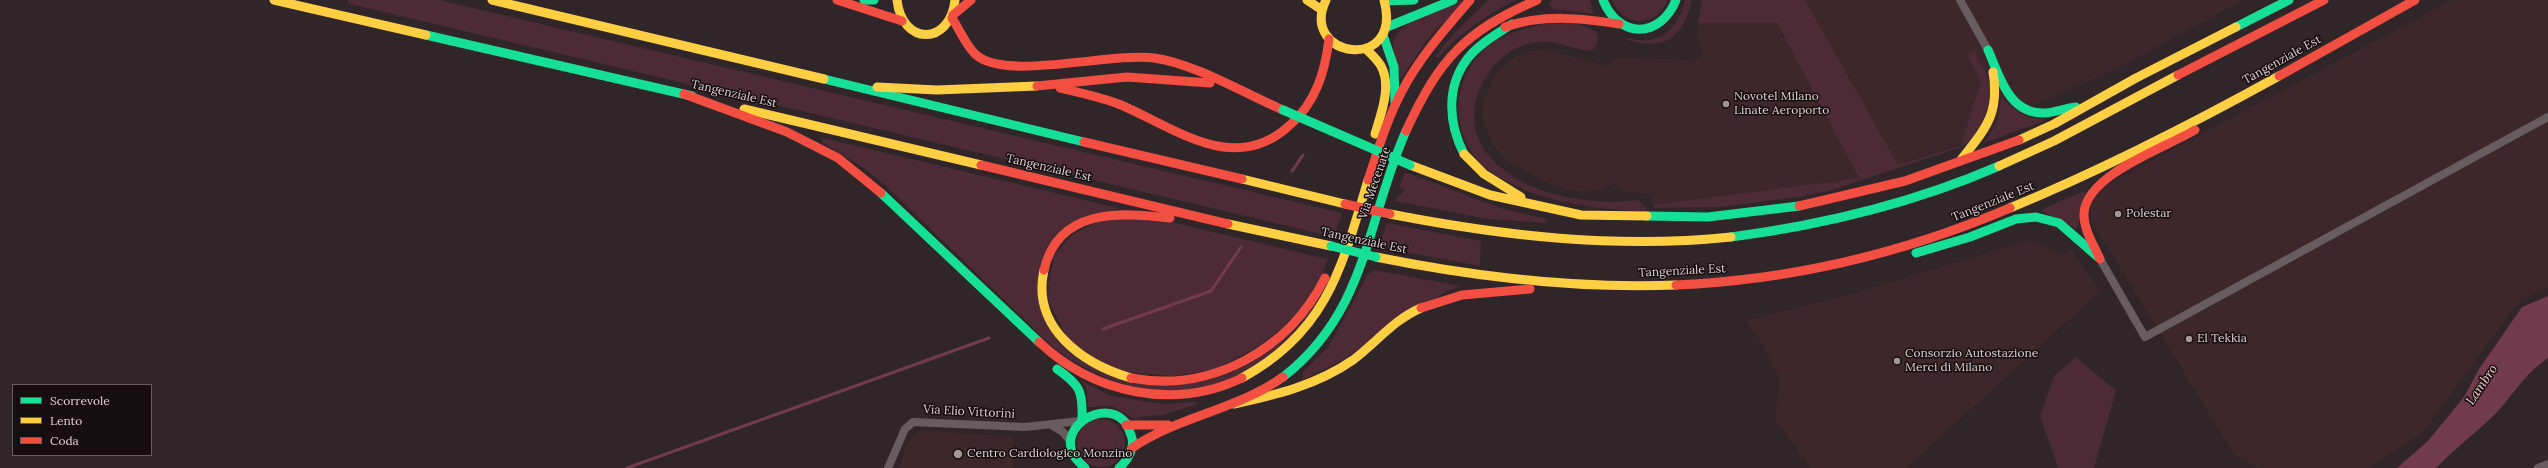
<!DOCTYPE html>
<style>
body{margin:0}
#map{position:relative;width:2548px;height:468px;overflow:hidden;background:#302629;font-family:Lora,serif}
canvas{display:block}
.legend{position:absolute;left:12px;top:384px;width:140px;height:72px;box-sizing:border-box;background:#160e10;border:1px solid #665c5f;margin:0;padding:5px 7px;list-style:none;font-size:12px;color:#dfd2d6}
.legend li{display:flex;align-items:center;gap:8px;height:20px}
.legend b{width:20px;border:1px solid #665c5f}
</style>
<div id="map">
<canvas width="2548" height="468"></canvas>
<ul class="legend">
<li><b style="height:5px;background:#16e098"></b>Scorrevole</li>
<li><b style="height:5px;background:#ffcf43"></b>Lento</li>
<li><b style="height:5px;background:#f24e42"></b>Coda</li>
</ul>
</div>
<script>
const ctx = document.querySelector('canvas').getContext('2d');
ctx.lineJoin = 'round';
function fillPath(path, color) { ctx.fillStyle = color; ctx.fill(path, 'evenodd'); }
function trace(path, color, width, dash) { ctx.strokeStyle = color; ctx.lineWidth = width; ctx.lineCap = dash ? 'butt' : 'round'; ctx.setLineDash(dash || []); ctx.stroke(path); }
function drawText(font, color, halo, rows, align = 'center') {
  ctx.font = font + ' Lora,serif'; ctx.lineWidth = 3; ctx.setLineDash([]); ctx.textBaseline = 'middle'; ctx.strokeStyle = halo; ctx.fillStyle = color; for (const [text, x, y, turn = 0] of rows) {
    ctx.save(); ctx.translate(x, y); ctx.rotate((+turn || 0) * Math.PI / 180); ctx.textAlign = isNaN(turn) ? turn : align; if (halo) ctx.strokeText(text, 0, 0); ctx.fillText(text, 0, 0); ctx.restore();
  }
}
fillPath(new Path2D(`
 M1805,0H2243L2116,69L2034,105L2027,121L1897,165Z
 M2452,0H2548V287L2519,301L2423,432L2367,468H2261L2235,456L2091,220V202L2101,188Z
 M1698,23H1777L1859,178L1653,205L1649,195L1639,192L1621,191L1616,183L1603,189L1581,192L1556,187L1509,162L1492,144L1482,118L1484,100L1495,75L1515,57L1530,51L1546,50L1607,66L1617,58L1693,60L1699,58L1703,53L1697,39Z
 M2030,240L2062,255L2071,249L2100,291L1906,468H1811L1775,419L1780,379L1763,344L1746,321L1858,292Z
 M919,430L1013,437V468H899L907,444Z`), '#3d272d');
fillPath(new Path2D(`
 M347,0H439L1342,213L1334,237L350,4Z
 M1460,0L1466,1L1429,37L1401,79C1398,68 1394,56 1393,45C1391,25 1444,7 1460,0Z
 M1488,0H1516C1484,16 1462,32 1438,58L1435,56L1458,29Z
 M1553,0H1590L1594,14L1552,9L1549,3Z
 M1612,0H1667C1658,28 1621,27 1612,0Z
 M1685,0H1692C1684,38 1663,52 1626,39C1628,37 1632,39 1637,40C1665,43 1679,25 1685,0Z
 M1702,0H1805L1898,165L1961,145L1981,80L1967,55L1975,51C1979,62 1989,77 1990,88C1993,109 1978,138 1961,147L1832,190L1798,197L1721,207L1654,208L1653,205L1859,178L1777,23H1698Z
 M1548,24C1561,23 1588,22 1597,34L1598,43L1594,49L1588,51C1570,48 1555,40 1537,42C1487,48 1454,116 1489,156C1524,196 1589,206 1638,200L1647,209L1646,212C1593,208 1534,203 1490,171C1451,142 1448,85 1482,52C1498,35 1525,27 1548,24Z
 M2002,98C2018,112 2022,119 2044,119V121L1984,143L1997,124Z
 M823,138L1118,208C1115,212 1089,215 1081,218C1066,224 1052,239 1045,253C1037,271 1036,291 1041,309C1062,383 1174,400 1235,371C1277,351 1300,324 1325,286C1295,349 1229,398 1155,390C1118,386 1085,370 1055,349L887,187L864,168L822,142Z
 M1405,172L1503,209L1546,219L1547,223L1488,219L1394,201L1405,190L1399,187Z
 M2084,191L2086,192L2077,229L2042,211L2043,209Z
 M1117,219L1167,221L1327,259L1323,274L1305,304L1270,340L1214,370L1172,376L1127,372L1102,364L1070,344L1049,302L1048,284L1055,254L1072,235L1099,221Z
 M1387,223L1481,241L1480,266L1379,247Z
 M1375,270L1460,286L1445,292L1344,359L1303,380V372L1329,346L1368,274Z
 M2076,357L2116,391L2094,468H2058L2040,416L2054,376Z
 M1080,380L1111,396L1163,404L1197,402L1198,404L1163,415L1137,417V420L1112,406L1088,407L1086,387Z
 M1077 443a24 24 0 1 1 48 0a24 24 0 1 1-48 0Z`), '#4c2b36');
fillPath(new Path2D(`
 M2548,296V358C2528,371 2515,391 2500,409C2480,430 2456,447 2436,468H2397L2428,441L2464,397L2479,369L2522,307Z`), '#723b4d');
trace(new Path2D(`
 M1292,171L1303,155
 M1103,329L1211,291L1241,247
 M627,468L989,338`), '#723b4d', 3);
trace(new Path2D(`
 M1960,0L1988,50
 M2100,259L2145,337L2548,117
 M1053,426L1063,432L1071,442
 M888,468L905,429L913,422L1025,427L1080,421
 M2538,468L2548,464`), '#675d60', 8);
trace(new Path2D(`
 M864,0H874
 M1603,0C1619,39 1660,39 1676,0
 M1385,1L1414,0
 M1387,27L1453,0
 M2236,27L2289,0
 M426,35L692,96
 M1383,35L1394,67L1395,102
 M1988,50C2000,77 2009,115 2046,113C2056,112 2066,108 2076,107
 M824,79L1084,142
 M1464,154C1448,123 1446,86 1468,58C1479,44 1497,34 1512,24
 M881,193L1039,342
 M1647,216L1708,217L1799,206
 M1731,237C1823,225 1914,203 1999,166
 M1916,253L1970,237L2016,219L2036,217L2059,223L2098,257
 M1057,369C1080,385 1083,391 1082,419
 M1283,377C1368,311 1366,221 1406,131
 M1085,468C1081,464 1075,459 1073,454C1059,426 1104,399 1124,421C1128,424 1129,431 1131,435C1136,447 1128,460 1119,468`), '#16e098', 9);
trace(new Path2D(`
 M274,0L426,35
 M492,0L824,79
 M897,0C902,46 950,46 955,0
 M1307,0L1322,10
 M1326,0C1298,58 1404,74 1384,0
 M1366,49C1371,54 1377,59 1381,66C1392,86 1381,114 1375,134
 M877,87L937,90L1037,86
 M744,109L981,165
 M2019,140L2054,124L2136,78L2236,27
 M1464,154L1484,174L1521,197
 M1960,161C1985,129 2000,115 1993,72
 M1410,165L1490,195L1581,215L1647,216
 M1999,166L2054,141L2178,75
 M1242,179L1345,204
 M2010,208C2102,170 2192,124 2279,76
 M1390,214C1503,236 1616,249 1731,237
 M1228,224L1331,246
 M1376,257C1475,277 1575,289 1676,285
 M1044,270C1031,328 1083,364 1131,378
 M1242,378C1327,332 1342,267 1368,180
 M1234,404C1276,395 1317,385 1353,360C1376,343 1393,320 1421,308`), '#ffcf43', 9);
trace(new Path2D(`
 M837,0L902,21
 M953,15L971,0
 M952,18C959,29 966,45 975,54C1004,82 1110,52 1154,58C1193,63 1246,94 1283,110
 M1505,27C1543,14 1580,18 1619,24
 M2178,75L2324,0
 M2279,76L2415,0
 M1037,86L1127,77L1210,83
 M1060,88C1081,93 1101,97 1121,105C1177,129 1235,176 1290,125C1316,102 1325,72 1329,39
 M684,94L787,132L838,158L881,193
 M1406,131C1439,59 1465,31 1537,0
 M1084,142L1242,179
 M981,165L1228,224
 M1368,180C1378,150 1387,119 1402,91C1420,57 1445,29 1470,0
 M1799,206L1905,181L2019,140
 M2100,259C2094,245 2083,229 2084,213C2087,174 2165,148 2195,130
 M1044,270C1058,208 1121,212 1170,218
 M1676,285C1791,280 1904,253 2010,208
 M1421,308L1462,295L1530,289
 M1039,342C1093,393 1173,411 1242,378
 M1131,378C1211,393 1289,350 1325,278
 M1126,425H1168
 M1132,448C1179,416 1237,410 1283,377`), '#f24e42', 9);
trace(new Path2D(`
 M1283,110L1410,165
 M1331,246L1376,257`), '#16e098', 9);
trace(new Path2D(`
 M1345,204L1390,214`), '#f24e42', 9);
for (const [x, y, r, color] of [
 [1726,104,4,"#a29699"],
 [2118,214,4,"#a29699"],
 [2189,339,4,"#a29699"],
 [1897,361,4,"#a29699"],
 [958,454,5,"#a29699"]
]) { const dot = new Path2D(); dot.arc(x, y, r, 0, 2 * Math.PI); ctx.fillStyle = color; ctx.fill(dot); trace(dot, '#160e10', 1.5); }
drawText('12px', '#dfd2d6', '#160e10', [
 ["Tangenziale Est",2282,60,-29],
 ["Tangenziale Est",734,94,13],
 ["Tangenziale Est",1049,168,13],
 ["Via Mecenate",1375,183,-71],
 ["Tangenziale Est",1993,202,-22],
 ["Tangenziale Est",1364,241,12],
 ["Tangenziale Est",1682,271,-3],
 ["Via Elio Vittorini",969,412,3]
]);
drawText('12px', '#dfd2d6', '#160e10', [
 ["Novotel Milano",1734,97],
 ["Linate Aeroporto",1734,111],
 ["Polestar",2126,214],
 ["El Tekkia",2197,339],
 ["Consorzio Autostazione",1905,354],
 ["Merci di Milano",1905,368],
 ["Centro Cardiologico Monzino",967,454]
], 'left');
drawText('italic 13px', '#f5ced9', '#160e10', [
 ["Lambro",2482,385,-56]
]);
</script>
